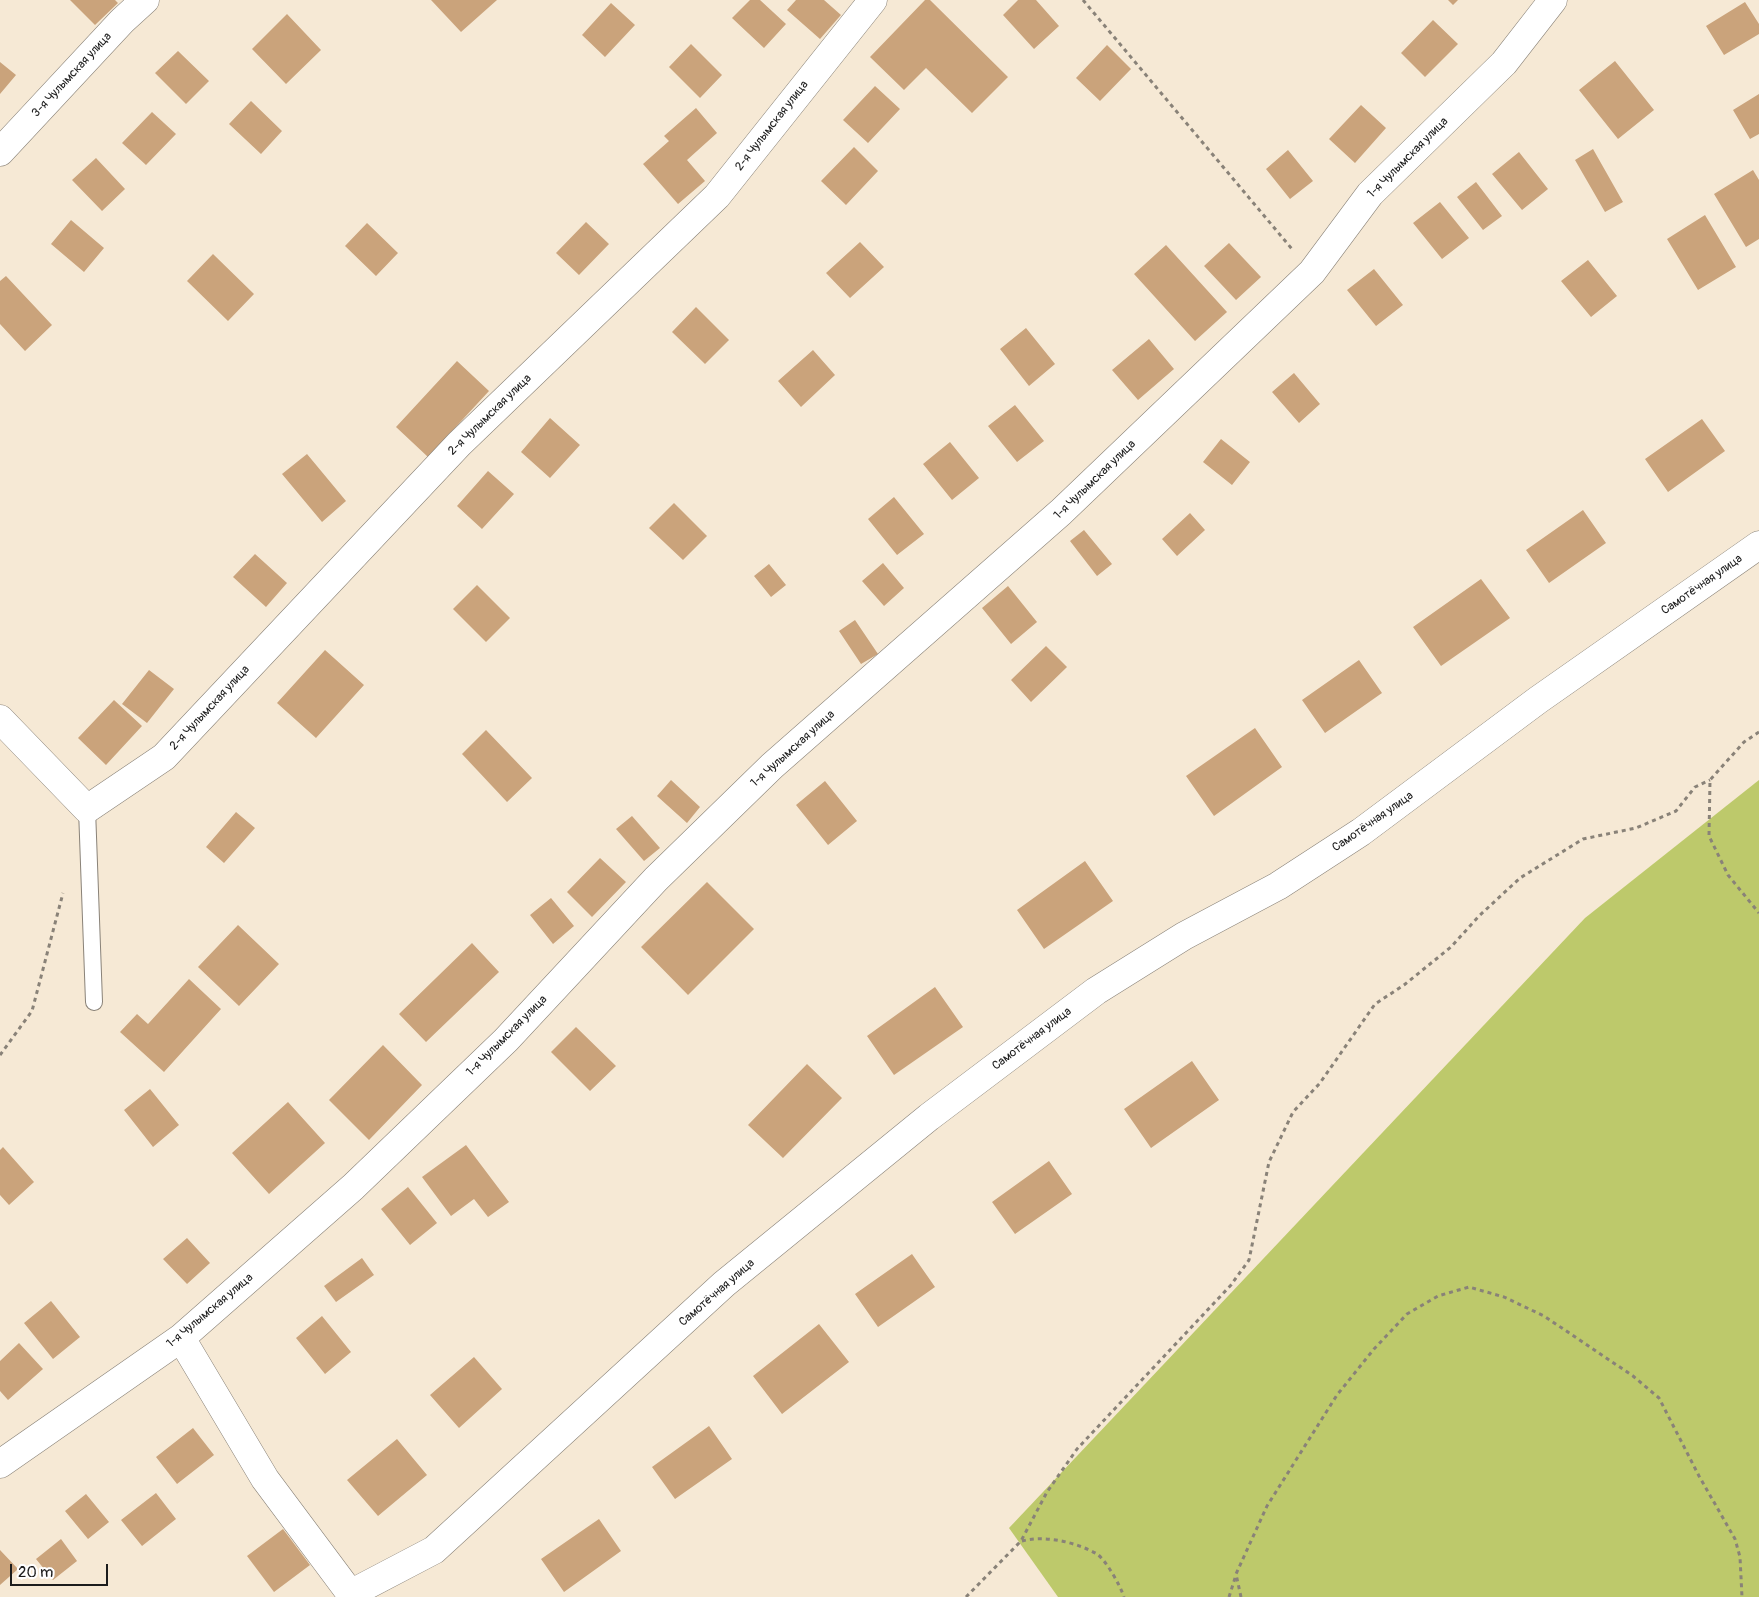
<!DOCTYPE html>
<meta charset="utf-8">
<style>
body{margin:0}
#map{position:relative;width:1759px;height:1597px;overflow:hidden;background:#f6e9d5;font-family:Pangolin,sans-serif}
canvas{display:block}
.scale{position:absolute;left:10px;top:1564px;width:98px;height:22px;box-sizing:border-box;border:2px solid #1c1c1c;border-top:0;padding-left:6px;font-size:15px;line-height:18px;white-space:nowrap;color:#1c1c1c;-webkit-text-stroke:4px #fff;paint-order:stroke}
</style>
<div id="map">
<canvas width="1759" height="1597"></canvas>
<div class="scale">20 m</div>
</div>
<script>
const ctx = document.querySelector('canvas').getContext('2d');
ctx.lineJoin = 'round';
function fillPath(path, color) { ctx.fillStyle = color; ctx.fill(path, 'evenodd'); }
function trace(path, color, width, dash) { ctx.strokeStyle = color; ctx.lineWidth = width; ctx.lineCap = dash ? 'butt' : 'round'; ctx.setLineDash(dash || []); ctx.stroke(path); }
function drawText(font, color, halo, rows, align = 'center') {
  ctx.font = font + ' Pangolin,sans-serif'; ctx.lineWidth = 4; ctx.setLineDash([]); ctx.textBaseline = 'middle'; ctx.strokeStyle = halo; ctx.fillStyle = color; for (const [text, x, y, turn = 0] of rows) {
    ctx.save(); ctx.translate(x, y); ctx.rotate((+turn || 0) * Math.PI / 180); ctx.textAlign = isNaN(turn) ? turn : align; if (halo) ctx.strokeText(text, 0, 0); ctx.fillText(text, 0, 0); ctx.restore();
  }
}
fillPath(new Path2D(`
 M1759,780V1597H1058L1009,1528L1585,918Z`), '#bdc96b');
fillPath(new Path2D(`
 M70,0H115L118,3L95,25Z
 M431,0H497L461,32Z
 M750,0H760L786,24L764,48L732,18Z
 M796,0H824L841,15L820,39L787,10Z
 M925,0H930L1008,77L972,113L926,68L904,90L870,57Z
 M1018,0H1036L1059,26L1034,49L1003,15Z
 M1448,0H1458L1453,5Z
 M1745,2L1759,24V34L1724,55L1706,26Z
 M611,3L635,25L605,57L582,35Z
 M287,14L321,50L286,84L252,49Z
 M1433,20L1458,44L1425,77L1401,53Z
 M691,44L722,75L700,98L669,67Z
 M1107,45L1131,69L1100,101L1076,78Z
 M178,51L209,81L186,104L155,73Z
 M1615,61L1654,110L1618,139L1579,90Z
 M0,62L16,75L0,94Z
 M875,86L900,109L868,143L843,120Z
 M1759,94V134L1750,139L1733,110Z
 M251,101L282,131L261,154L229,124Z
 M1361,105L1386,128L1355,163L1329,139Z
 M696,108L717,133L687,160L705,181L678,204L643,164L669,141L664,136Z
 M152,112L176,134L146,165L122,143Z
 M854,147L878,171L846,205L821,181Z
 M1593,149L1623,202L1605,212L1575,160Z
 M1288,150L1313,181L1290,199L1266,169Z
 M1519,152L1548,189L1522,210L1492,174Z
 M96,158L125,189L102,211L72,180Z
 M1753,170L1759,180V239L1746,247L1714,194Z
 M1476,182L1502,216L1483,230L1457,197Z
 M1440,202L1469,238L1442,259L1413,223Z
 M1705,215L1736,267L1698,290L1667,239Z
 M71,220L104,248L84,272L51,244Z
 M586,222L609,244L579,275L556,253Z
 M367,223L398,253L376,276L345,246Z
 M860,242L884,267L850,298L826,273Z
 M1229,243L1261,277L1236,300L1204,266Z
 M1166,245L1227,312L1195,341L1134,274Z
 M213,254L254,294L228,321L187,281Z
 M1588,260L1617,296L1591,317L1561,281Z
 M1374,269L1403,305L1376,326L1347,290Z
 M6,276L52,325L25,351L0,324V281Z
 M696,307L729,340L705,364L672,332Z
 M1026,328L1055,364L1029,386L1000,349Z
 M1149,339L1174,369L1138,400L1112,370Z
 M813,350L835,375L801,407L778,381Z
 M457,361L489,391L428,457L396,427Z
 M1294,373L1320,404L1299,423L1272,392Z
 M1015,405L1044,441L1017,462L988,426Z
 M550,418L580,445L550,478L521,452Z
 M1702,419L1725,451L1668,492L1645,459Z
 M1221,439L1250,462L1232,485L1203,462Z
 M950,442L979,478L952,500L923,464Z
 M307,454L346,501L322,522L282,474Z
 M488,471L514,494L482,529L457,506Z
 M894,497L924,534L897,555L868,519Z
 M674,503L707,536L683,560L649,528Z
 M1583,510L1606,543L1549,583L1526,550Z
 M1190,513L1205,530L1177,556L1162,539Z
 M1084,530L1112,564L1097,576L1070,541Z
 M255,554L287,583L266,607L233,577Z
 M883,563L904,588L884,606L862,581Z
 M769,564L786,585L771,597L754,576Z
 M1481,579L1510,618L1441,666L1413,627Z
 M477,585L510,618L486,642L453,609Z
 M1008,586L1037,622L1011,644L982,608Z
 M855,620L878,654L861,664L839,631Z
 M1046,646L1067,667L1031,702L1011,680Z
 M325,650L364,685L316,738L277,703Z
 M1359,660L1382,693L1325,733L1302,700Z
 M149,670L174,689L147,723L122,704Z
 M114,700L142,726L106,765L78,738Z
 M1255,728L1282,767L1214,816L1186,776Z
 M486,730L532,778L507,802L462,754Z
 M671,780L700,807L687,823L657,796Z
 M825,781L857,821L828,845L796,805Z
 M236,812L255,828L224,863L206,847Z
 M632,816L660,848L644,861L616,829Z
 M600,858L626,882L592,917L567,892Z
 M1085,861L1113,901L1044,949L1017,910Z
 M707,882L754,929L688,995L641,947Z
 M551,898L574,926L553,944L530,915Z
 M238,925L279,964L239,1006L198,967Z
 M472,943L499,972L426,1042L399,1014Z
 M189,979L221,1009L164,1072L120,1032L137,1014L148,1024Z
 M935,987L963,1027L894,1075L867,1036Z
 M576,1027L616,1066L590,1091L551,1052Z
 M383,1045L422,1085L369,1140L329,1100Z
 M1192,1061L1219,1100L1151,1148L1124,1109Z
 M807,1064L842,1098L783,1158L748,1125Z
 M150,1089L179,1125L153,1147L124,1110Z
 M288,1102L325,1143L269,1194L232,1153Z
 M466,1145L509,1202L488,1217L474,1199L451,1216L422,1177Z
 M3,1147L34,1182L9,1205L0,1195V1150Z
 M1049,1161L1072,1194L1015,1234L992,1202Z
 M408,1187L437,1223L410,1245L381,1209Z
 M187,1238L210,1263L187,1284L163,1259Z
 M912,1254L935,1287L878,1327L855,1294Z
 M362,1258L374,1275L336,1302L324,1286Z
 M51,1301L80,1337L53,1359L24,1323Z
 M322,1316L351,1352L325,1374L296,1338Z
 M819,1324L849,1362L782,1414L753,1376Z
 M19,1343L43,1369L8,1400L0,1391V1361Z
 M474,1357L502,1389L459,1428L430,1395Z
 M709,1426L732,1459L675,1499L652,1467Z
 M193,1428L214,1455L177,1484L156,1457Z
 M397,1439L427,1475L378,1516L347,1480Z
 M156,1493L176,1519L142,1546L121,1520Z
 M86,1494L109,1522L88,1539L65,1511Z
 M599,1519L621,1551L564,1592L541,1559Z
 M283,1529L310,1565L274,1592L247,1556Z
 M61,1539L77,1561L53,1580L36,1559Z
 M0,1550L18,1569L0,1585Z`), '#caa37b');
const lane = new Path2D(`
 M87,809L94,1002`);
const street = new Path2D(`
 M0,152L122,21L145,0
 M0,719L87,809L164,757L459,444L717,196L873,0
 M181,1338L265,1479L353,1597
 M0,1464L181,1338L353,1187L506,1040L656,879L772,766L1061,512L1312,272L1370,194L1504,63L1553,0
 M352,1593L434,1550L724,1284L929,1117L1096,991L1184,936L1278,886L1361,832L1538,700L1759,545`);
trace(lane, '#898278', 18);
trace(street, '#898278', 29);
trace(new Path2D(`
 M1083,0L1292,249
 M1759,732L1744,742L1710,780L1709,836L1728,875L1759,913
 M0,1055L32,1011L63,893
 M1022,1541C1045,1535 1076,1542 1097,1554C1106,1560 1121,1587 1124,1597
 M966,1597L1021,1541L1047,1492L1077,1449L1231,1285L1249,1260L1269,1162L1293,1112L1320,1083L1375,1004L1404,985L1451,947L1479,916L1520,878L1583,839L1636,828L1676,811L1695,787L1710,780
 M1229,1597L1236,1575
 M1241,1597L1236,1574L1267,1506L1337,1395L1374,1349L1407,1314L1438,1296L1469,1287L1504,1297L1544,1316L1633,1376L1659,1398L1699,1476L1735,1539L1740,1557L1742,1597`), '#898278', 3, [4, 4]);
trace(lane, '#fff', 16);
trace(street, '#fff', 28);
drawText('12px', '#1c1c1c', '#fff', [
 ["3-я Чулымская улица",72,75,-47],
 ["2-я Чулымская улица",772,126,-52],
 ["1-я Чулымская улица",1408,158,-45],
 ["2-я Чулымская улица",490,415,-44],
 ["1-я Чулымская улица",1095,480,-44],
 ["Самотёчная улица",1702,585,-35],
 ["2-я Чулымская улица",210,708,-47],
 ["1-я Чулымская улица",793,749,-42],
 ["Самотёчная улица",1373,822,-35],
 ["1-я Чулымская улица",507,1036,-45],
 ["Самотёчная улица",1032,1039,-37],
 ["Самотёчная улица",717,1293,-41],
 ["1-я Чулымская улица",210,1311,-40]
]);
</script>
